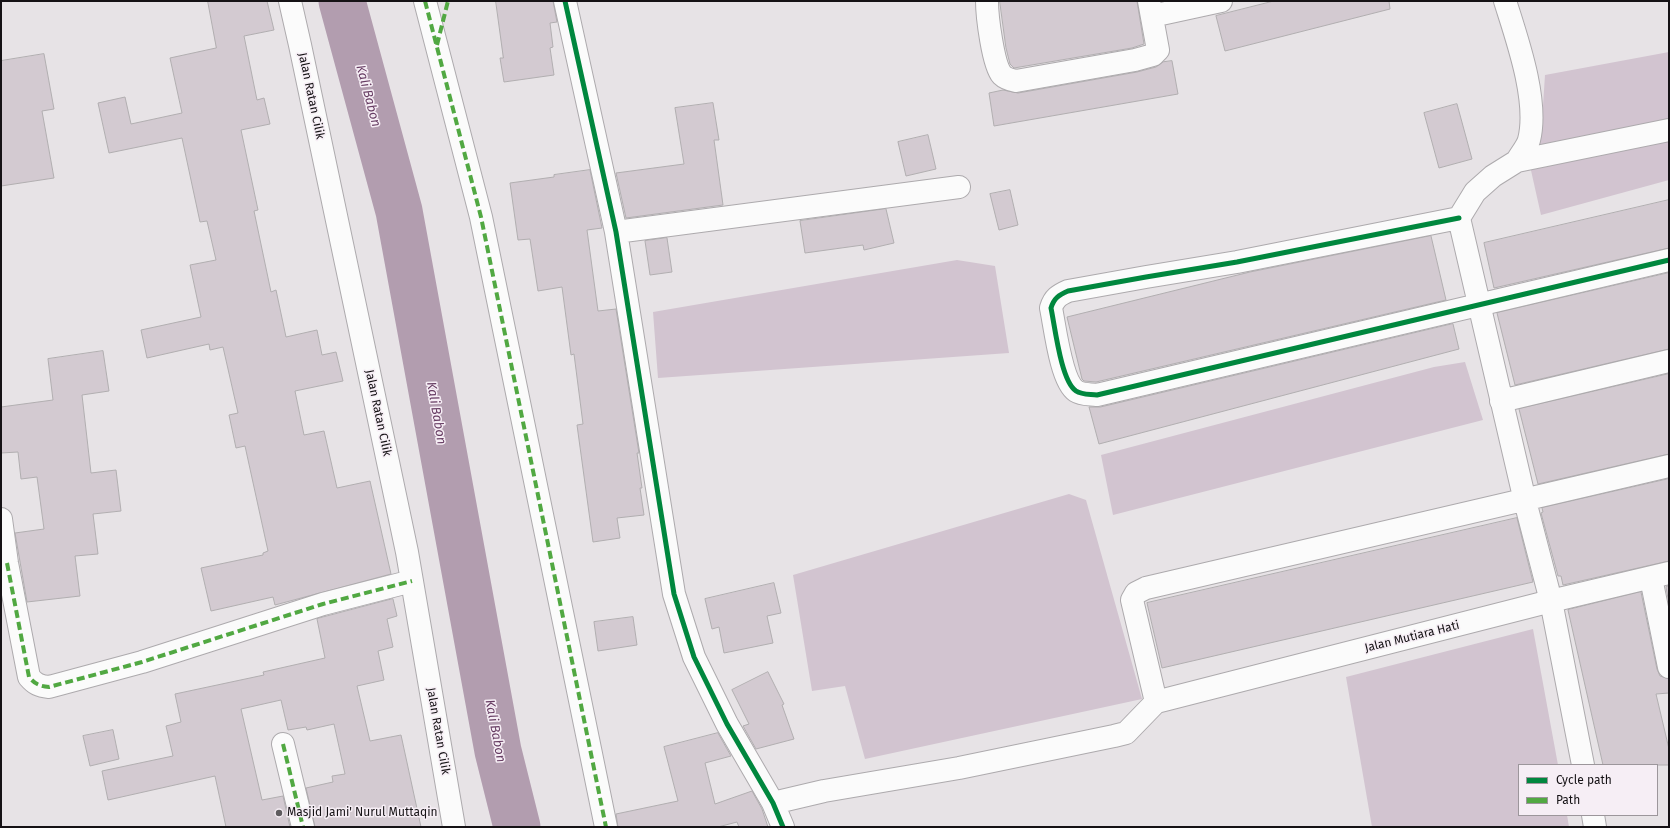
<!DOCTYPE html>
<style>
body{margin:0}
#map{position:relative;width:1670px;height:828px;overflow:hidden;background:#e7e3e6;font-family:"Fira Sans",sans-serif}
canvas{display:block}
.frame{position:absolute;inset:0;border:2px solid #151215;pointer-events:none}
.legend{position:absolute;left:1518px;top:764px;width:140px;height:52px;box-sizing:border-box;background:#f6eef5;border:1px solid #9c969b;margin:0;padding:5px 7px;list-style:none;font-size:12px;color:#151215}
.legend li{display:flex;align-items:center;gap:8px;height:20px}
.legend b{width:20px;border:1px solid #9c969b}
</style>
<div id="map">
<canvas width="1670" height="828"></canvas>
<div class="frame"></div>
<ul class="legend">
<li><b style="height:5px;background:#00873e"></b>Cycle path</li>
<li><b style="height:5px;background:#51a842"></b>Path</li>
</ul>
</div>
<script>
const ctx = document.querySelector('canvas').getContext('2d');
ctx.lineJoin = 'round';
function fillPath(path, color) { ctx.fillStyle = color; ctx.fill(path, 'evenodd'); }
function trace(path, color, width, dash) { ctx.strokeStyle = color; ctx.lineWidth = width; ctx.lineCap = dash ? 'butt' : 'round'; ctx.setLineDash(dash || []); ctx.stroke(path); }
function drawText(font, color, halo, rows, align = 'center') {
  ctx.font = font + ' "Fira Sans",sans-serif'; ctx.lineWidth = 3; ctx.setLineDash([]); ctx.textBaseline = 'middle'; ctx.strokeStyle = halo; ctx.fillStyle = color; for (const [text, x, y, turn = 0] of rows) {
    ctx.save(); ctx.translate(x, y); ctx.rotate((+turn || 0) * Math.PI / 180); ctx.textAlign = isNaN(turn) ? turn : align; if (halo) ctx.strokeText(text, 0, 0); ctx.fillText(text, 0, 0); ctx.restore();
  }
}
fillPath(new Path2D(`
 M1669,52V180L1541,215L1530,166L1542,121L1545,75Z
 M957,260L995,266L1009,353L658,378L653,312Z
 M1465,362L1483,420L1113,515L1101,455L1434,367Z
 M1069,494L1086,500L1142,699L865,759L845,686L812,691L793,575Z
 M1533,629L1558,765H1519V815H1567L1569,827H1372L1346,677Z`), '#d2c4d0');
trace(new Path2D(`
 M342,1L399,211L498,751L517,827`), '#b29daf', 47);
const building = new Path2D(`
 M208,1H267L274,30L244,36L257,100L264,98L270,124L241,130L258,210L254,211L271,292L276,290L286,337L317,330L322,355L336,352L343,381L295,391L304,435L324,431L337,488L370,481L391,574L275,605L273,597L211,611L201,568L263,555V553L268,551L245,446L236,448L229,415L238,413L223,347L210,350L209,344L147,358L141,330L201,317L190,265L216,260L207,221L200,222L182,138L109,153L98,103L125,97L131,124L182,113L170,58L216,48Z
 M496,1H553L557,22L550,23L553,47L550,48L554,75L504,82L500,58H503Z
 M1000,1H1137L1144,44L1132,48L1014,68L1010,64L1006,48Z
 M1274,1H1389L1390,9L1225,51L1216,16Z
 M44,54L54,109L42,111L54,178L1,186V61Z
 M1172,61L1178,94L994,126L989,93L1003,90L1018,93L1137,72L1156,67L1163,62Z
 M713,103L719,140H714L723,205L626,218L616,173L684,164L675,108Z
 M1457,104L1472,159L1439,168L1424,113Z
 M928,135L936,169L906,176L898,142Z
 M590,170L602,228L587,230L598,311L616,309L639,453H637L642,488H640L644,515L617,518L620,538L593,542L577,425L583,424L574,354L571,355L562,287L538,291L530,239L518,240L510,183L554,177V175Z
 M1010,190L1018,225L999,230L990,194Z
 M1669,200V248L1494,288L1484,243Z
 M886,209L894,243L864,250L863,245L805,253L800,221Z
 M1431,236L1446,300L1096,382L1084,381L1082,379L1067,317L1250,272Z
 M667,238L672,272L650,275L645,241Z
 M1669,273V349L1515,385L1497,313Z
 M1453,324L1459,349L1099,444L1089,407H1100Z
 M103,351L109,391L82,395L91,473L116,470L121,511L93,514L98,554L75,556L80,596L27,602L15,533L44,529L37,477L21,479L18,452L1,453V407L53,400L48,359Z
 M1669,374V454L1538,484L1519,409Z
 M1669,479V561L1563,585L1561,576H1558L1541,513L1543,512L1542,508Z
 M1517,518L1533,582L1162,668L1147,603Z
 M774,583L781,613L767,616L773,643L724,653L719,627L712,629L705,599Z
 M1669,586V604L1666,587Z
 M1641,592L1657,669L1660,676L1669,679V693L1656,694L1669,749V765H1603L1568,610Z
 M393,599L397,616L387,619L393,647L378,651L384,680L357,686L370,741L401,735L421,827H315L306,788L333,782L332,776L345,774L334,724L307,730L306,727L288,730L281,700L241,709L262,800L283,796L290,827H226L215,776L108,800L102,771L173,756L166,726L181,722L175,694L264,675L263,672L325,658L317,619Z
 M633,617L637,645L598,651L594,622Z
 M768,672L784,704L782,705L794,739L756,749L743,726L749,724L732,690Z
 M113,730L119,759L90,766L83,736Z
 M718,733L731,756L705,763L715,804L752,791L762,809L768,827H739L737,822L718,827H618L616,814L678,801L664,747Z`);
fillPath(building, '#d3cad1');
trace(building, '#b1aeb0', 1);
const minor = new Path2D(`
 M290,1L300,45L407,552L454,827
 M425,1L481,217L606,827
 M565,1L616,232L674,594L694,657L727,724L773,803L783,827
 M987,1C987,16 993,65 1002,75C1006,79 1011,80 1016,81L1135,60L1153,55L1158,50L1149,1
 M1505,1C1517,39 1539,101 1529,140C1527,147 1520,155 1517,161
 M1152,16L1221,1
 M1459,218L1237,262L1146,277L1068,291C1059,295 1054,298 1051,308C1055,327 1061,381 1076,391C1082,395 1090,394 1097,395L1669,260
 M616,232L959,187
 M1501,401L1669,361
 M1,519L7,563L29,677C35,684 39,686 49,687L142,662L323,604L412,581
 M1651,578L1669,667
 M1156,702L1132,600L1136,593L1146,588L1669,466
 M1156,702L1551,601L1669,573
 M283,744L303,827
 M1583,765L1551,601L1525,501L1459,218L1475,192L1493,176L1517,161L1669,130
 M773,803L824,791L959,768L1114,736L1126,733L1156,702
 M1593,815L1595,827`);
trace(minor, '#adaaad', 24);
trace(minor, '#fbfbfb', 22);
trace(new Path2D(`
 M425,1L481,217L606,827
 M437,45L448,1
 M7,563L29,677C35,684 39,686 49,687L142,662L323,604L412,581
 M283,744L303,827`), '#51a842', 4, [8, 4]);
trace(new Path2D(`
 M565,1L616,232L674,594L694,657L727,724L773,803L783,827
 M1459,218L1237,262L1146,277L1068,291C1059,295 1054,298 1051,308C1055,327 1061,381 1076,391C1082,395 1090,394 1097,395L1669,260`), '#00873e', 5);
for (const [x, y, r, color] of [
 [279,813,4,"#5e5b5e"]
]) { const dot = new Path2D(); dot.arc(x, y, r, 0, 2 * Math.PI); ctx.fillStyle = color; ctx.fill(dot); trace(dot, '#f6eef5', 1.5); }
drawText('12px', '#151215', '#f6eef5', [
 ["Jalan Ratan Cilik",311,96,78],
 ["Jalan Ratan Cilik",378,413,78],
 ["Jalan Mutiara Hati",1412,637,-14],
 ["Jalan Ratan Cilik",438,731,80]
]);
drawText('12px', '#151215', '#f6eef5', [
 ["Masjid Jami' Nurul Muttaqin",287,813]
], 'left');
drawText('italic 13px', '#663c62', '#f6eef5', [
 ["Kali Babon",368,96,75],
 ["Kali Babon",436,413,80],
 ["Kali Babon",495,731,79]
]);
</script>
